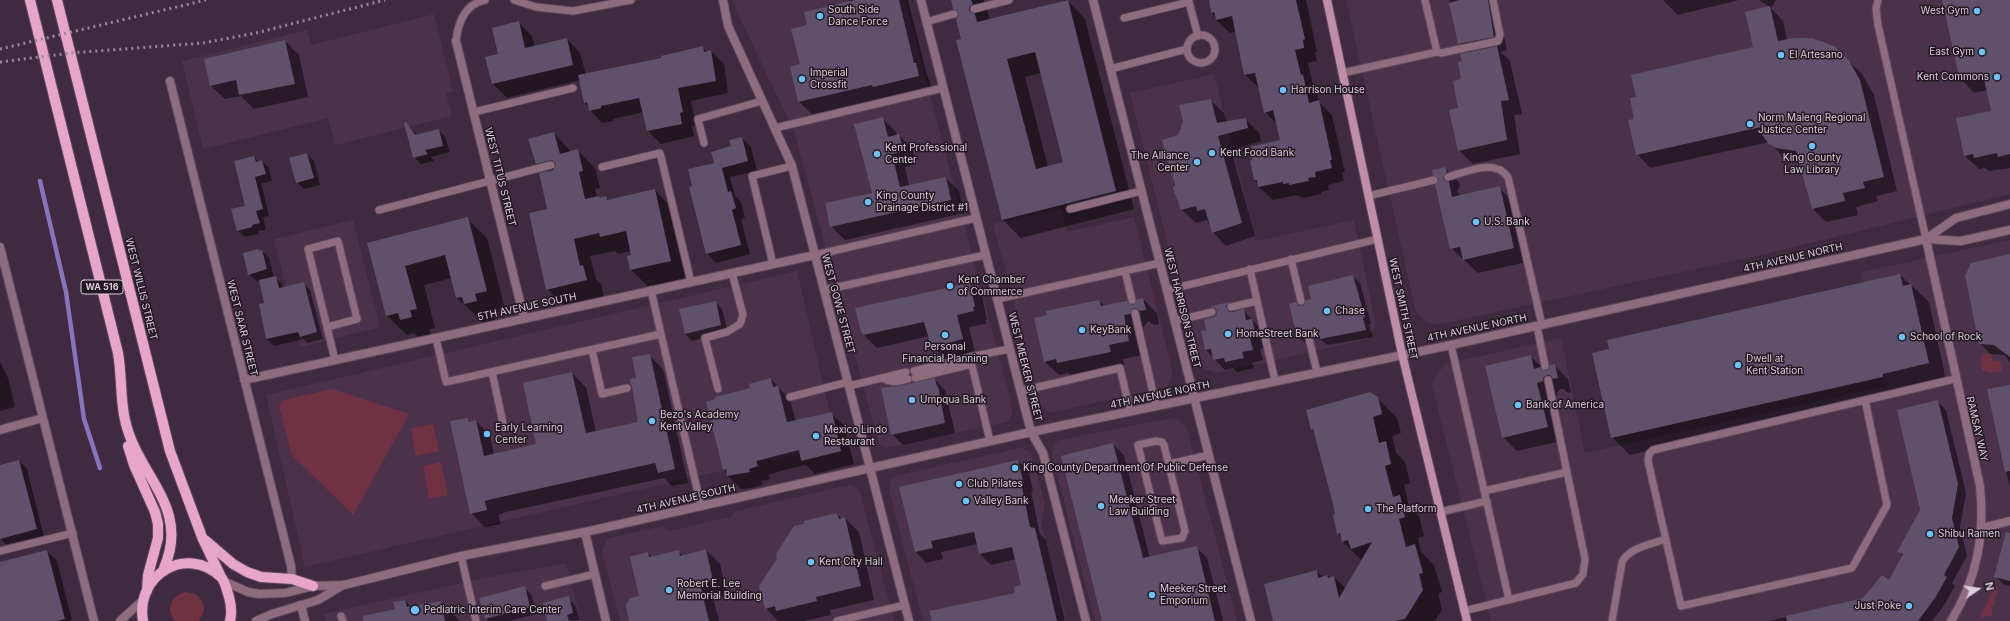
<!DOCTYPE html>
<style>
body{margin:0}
#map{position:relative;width:2010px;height:621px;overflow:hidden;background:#402a3f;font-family:Inter,sans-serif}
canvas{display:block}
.north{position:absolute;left:1958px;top:569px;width:40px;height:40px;-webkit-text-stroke:3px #211720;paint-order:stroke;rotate:77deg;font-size:11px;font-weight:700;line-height:16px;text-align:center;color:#ddcfdc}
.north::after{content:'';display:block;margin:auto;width:14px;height:18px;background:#ddcfdc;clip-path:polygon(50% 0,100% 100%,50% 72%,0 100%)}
</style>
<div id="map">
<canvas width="2010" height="621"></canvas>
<div class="north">N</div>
</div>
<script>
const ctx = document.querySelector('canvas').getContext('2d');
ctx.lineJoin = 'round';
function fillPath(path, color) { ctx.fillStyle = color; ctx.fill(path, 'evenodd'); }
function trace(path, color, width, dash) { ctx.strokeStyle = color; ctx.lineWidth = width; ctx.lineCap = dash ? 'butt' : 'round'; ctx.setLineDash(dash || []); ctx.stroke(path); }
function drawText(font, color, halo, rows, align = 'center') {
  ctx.font = font + ' Inter,sans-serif'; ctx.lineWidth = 3; ctx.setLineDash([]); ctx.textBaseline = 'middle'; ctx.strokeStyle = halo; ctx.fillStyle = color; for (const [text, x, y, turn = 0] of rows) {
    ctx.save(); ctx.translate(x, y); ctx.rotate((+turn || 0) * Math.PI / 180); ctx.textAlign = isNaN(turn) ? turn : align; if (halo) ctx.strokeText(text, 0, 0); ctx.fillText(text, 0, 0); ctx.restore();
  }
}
fillPath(new Path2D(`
 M733,0H905L1012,406V414L1007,422L886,448L879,444L794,131L737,12Z
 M1346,0H2010V194L1770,253L1440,324L1427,323L1416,312Z
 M434,14L453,91L446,93L452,116L335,145L328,118L203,149L182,61L307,30L311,45Z
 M1214,74L1256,241L1354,220L1375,321V326L1368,339L1217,373L1204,369L1196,358L1130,93Z
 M1062,209L1067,232L1134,217L1172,370V377L1166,387L1054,412H1048L1041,406L993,224Z
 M353,220L380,327L301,347L274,239Z
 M2010,240V621H1491L1433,390L1432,385L1435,377L1445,364L1561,338L1585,453L1886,386L1861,272Z
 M797,271L837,444L305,567L266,395Z
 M1172,418L1178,420L1187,428L1237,621H1095L1052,456L1053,446L1059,440Z
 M1019,448H1023L1031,452L1045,504L1041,522L1067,621H923L889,490L891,480L896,476Z
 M850,485L854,486L860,492L894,621H620L602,551L606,541L610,538L663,526L669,531L730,517L736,511Z
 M566,563L581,621H326L324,614L474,580Z`), '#4c314b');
fillPath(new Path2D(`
 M1990,353L1993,362L2000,361L2002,371L1989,373L1982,370L1980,360L1984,354Z
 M332,389L409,414L353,515L292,455L279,406L284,400Z
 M433,424L439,451L416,456L411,428Z
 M441,462L448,495L429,499L423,466Z
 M1995,585L1998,587L1997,594L1994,598L1995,604L1991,607L1993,615L1980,618Z
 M186,592C198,593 204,600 204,611L199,621H175C165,609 172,595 186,592Z`), '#703243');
fillPath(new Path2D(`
 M850,0H908L927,75L929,78L932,90L813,115L799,102L801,65L808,26L851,2Z
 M952,0H984L990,20L1067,0L1085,19L1134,209L1021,238L1003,220L962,40L959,14L954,9ZM1041,73L1064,163L1048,167L1025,77Z
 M1210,0H1306L1317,52L1315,53L1317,61L1308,63L1313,85L1316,89L1319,102L1332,115L1345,172L1342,173L1344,181L1328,185L1329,190L1321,192V194L1304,198L1296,195L1273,200L1259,187L1255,180L1281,140L1277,124L1265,112L1259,88L1245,75L1236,31L1230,33L1216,20L1212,12Z
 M1449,0H1496L1507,50L1501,52L1510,61L1522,114L1514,115L1520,154L1473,164L1459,150L1463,62L1469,53L1459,44Z
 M1663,0H1739L1678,15Z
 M1759,0H1776L1771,8L1783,21L1787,40L1847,60L1862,74L1874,95L1897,191L1876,196L1878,201L1856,207L1858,215L1826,222L1813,209L1800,163L1791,162L1784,158L1769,142L1650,168L1637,154V98L1754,47L1770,7Z
 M1943,0H2010V168L1989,171L1985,168L1979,169L1965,156L1992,112L1987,90L1974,93L1961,79Z
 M518,22L532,36L535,47L567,39L580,53L586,75L662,59L703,48L707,52L711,51L724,64L728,93L691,101L696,125L692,126L694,136L661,144L648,131L644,112L613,119V121L602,123L590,110L585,103L580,80L507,98L493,84L486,58L499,55Z
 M285,41L299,55L308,97L254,109L241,96L225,99L211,86Z
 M1210,100L1224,113L1227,123L1245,119L1259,133L1261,141L1231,150L1255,236L1226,246L1213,232L1207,220L1196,223L1182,210L1174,188L1178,136Z
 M882,118L896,132L897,135H899L912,148L916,164L905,167L909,186L946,178L959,191L964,213L845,240L831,226L873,194Z
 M406,123L417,136L438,130L445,137L450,152L431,157L434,161L421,164L414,157Z
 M554,133L571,152L577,150L595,168L600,188L595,189L597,198H606L609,200L655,190L672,208L688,279L649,287L631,270L628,256H632L631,251L618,254L615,251L590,256L596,279L601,284L604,297L564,306L547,289L548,210L546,172L537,163Z
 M742,138L751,147L757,171L730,177L735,196L741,202L745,218L741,219L750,254L716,263L707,253L693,187Z
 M307,154L314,161L320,185L304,189L297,182Z
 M254,157L259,162L262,161L269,168L272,181L261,183L269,216L263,217L266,230L258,231V234L245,237L238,231L246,207Z
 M1445,168L1459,182L1460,186L1457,192L1462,196L1499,188L1513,201L1527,262L1478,273L1451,248L1440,180L1434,175Z
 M467,219L487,238L505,310L494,313L495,320L484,323L457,298L452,278L424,285L435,328L429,330L431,336L420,339L414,333L407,335L387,316L368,244Z
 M262,251L269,258L274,277L282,284L283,288L303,283L310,290L323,339L307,343L303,339L274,346L267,339L260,305L265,304L260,280L256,281L249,274L260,252Z
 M2010,254V363L2005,355L1990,354L1980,343Z
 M1900,275L1929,302L1946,380L1900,394L1630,455L1612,437Z
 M1353,276L1360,283L1371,324L1369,325L1373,337L1328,345L1315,336L1311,338L1310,342L1305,343L1298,336L1299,307H1303L1312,299Z
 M969,284L982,297L987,320H985L986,324L969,327L975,352L948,359L944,358L931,345L929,336L877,348L864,335L857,308Z
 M1143,299L1157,313L1159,324L1154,325L1148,321L1144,327L1137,329L1143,355L1123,359L1124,365L1072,377L1068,373L1059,375L1045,362L1099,301L1105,306H1133Z
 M715,302L722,309L728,332L692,341L685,334Z
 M1229,303L1238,312L1243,310L1262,330L1266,347L1260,349L1263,360L1252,363L1254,368L1237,372L1233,368L1225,370L1206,350L1202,332L1207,331L1218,314L1213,306Z
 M649,355L663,369L688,483L672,486L664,478L506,512L498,515L501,524L485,527L471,513L468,419L471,422L476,421L490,435L494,455L537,445L572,373L586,387L596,432L639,423Z
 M1531,357L1547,372L1554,365L1568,379L1571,392L1568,393L1564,389H1561L1557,392V395L1550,397L1561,441L1517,451L1503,437Z
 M0,362L8,378L15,407L0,411Z
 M771,379L790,400L796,421L831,413L844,426L854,464L815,474L806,465L769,474L770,479L761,481L762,485L751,488L741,489L728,476L724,469L752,389Z
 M935,379L945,390L955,433L903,445L892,434L899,387Z
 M2010,386V488L1988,390Z
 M1377,398L1397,418L1401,433L1392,436L1396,453L1405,462L1410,483L1404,485L1409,506L1419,516L1424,536L1418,538L1421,552L1434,565L1442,592L1438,594L1442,610L1435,621H1274L1316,571L1323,577H1334L1346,589L1362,561L1343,542L1342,537L1338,533L1336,515L1315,433L1312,429Z
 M1938,402L1946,410L1966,493L1960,527L1967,556L1952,583L1955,586L1943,607L1932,621H1769L1864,599L1889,582L1903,556L1898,551L1921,510Z
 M1113,444L1124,455L1150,558L1196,547L1207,558L1223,621H1104Z
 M19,461L27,469L44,537L9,547L0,539V478Z
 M1018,461L1029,472L1033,492H1031L1040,534L1046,540L1065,621H933L1017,594L1022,586L1016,559L991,565L980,554L978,544L941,552L943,559L926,563L916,552Z
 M837,514L842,519L845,518L859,532L874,600L830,610L831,615L804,621H778L766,608L805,524Z
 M706,550L720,564L727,595L713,598L719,621H630L640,597L648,553L652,557L678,551L683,556Z
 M2010,550V586L2003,584L1996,577Z
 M47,551L57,561L72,621H2L0,613V563Z
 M524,587L531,594L537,614L509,621H488L486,618Z
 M568,598L575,605L580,620L548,621Z
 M405,601L411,607L440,602L460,621H376L396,609Z`), '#0007');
trace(new Path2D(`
 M40,181L66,292L84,419L100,468`), '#8376bc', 4.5);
fillPath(new Path2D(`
 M855,0H899L914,63H916L919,76L873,87L872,85L798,102L790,67L800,64L791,29L807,25L804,12Z
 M951,0H971L973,4L969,7V11L975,14L977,22L1068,0L1116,191L1002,220L956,40L961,39L956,19L959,13L953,9ZM1035,52L1063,162L1036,169L1007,59Z
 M1209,0H1296L1305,39L1303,40L1304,48L1295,50L1301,75L1303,74L1309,103L1319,100L1332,160H1330L1332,168L1315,172L1316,177L1308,178L1309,181L1289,185V183L1283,184V182L1258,187L1257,180H1254L1250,161L1252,160L1249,147L1280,140L1273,110L1264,113L1255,73L1244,75L1232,16L1216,20L1214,12L1211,13Z
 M1459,0H1488L1494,37L1458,44L1449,3Z
 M1942,0H2010V154L1998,157L1997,153L1974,158L1973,154L1964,156L1956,118L1991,111L1983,75L1960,80Z
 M1770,6L1778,41L1793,38H1812L1834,46L1848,59L1860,80L1884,177L1863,182L1865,188L1843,193L1845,201L1812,209L1796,151L1776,148L1769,144L1763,136L1761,127L1636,155L1628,120L1634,119L1630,98L1636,97L1631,75L1753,47L1745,12Z
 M519,21L525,48L567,38L573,65L492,84L485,57L498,54L492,28Z
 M285,40L295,84L239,95L236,80L210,86L204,59Z
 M703,46L704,52L711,50L716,81L678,88L683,112L680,113L682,124L647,131L639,98L601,106V108L589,111L587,102L584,103L578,75L661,58V56Z
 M1497,46L1509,100L1501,101L1507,140L1458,151L1449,110L1458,108L1453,81L1461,79L1458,62L1462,61L1460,54Z
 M1211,99L1217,123L1246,118L1248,128L1218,136L1242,223L1212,233L1205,209L1197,211L1196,206L1181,210L1173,188L1175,185L1162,140L1178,135L1183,122L1179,105Z
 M883,117L888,137L899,134L904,151L892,154L900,187L946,177L951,200L830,227L825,203L872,193L854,124Z
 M406,122L415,135L439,129L443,146L425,150L428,154L413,158L404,123Z
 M554,132L560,154L578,149L583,171L579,172L585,199L599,196L600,198L606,196L607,200L655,189L671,261L630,270L627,256L631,255L626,231L600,237L599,233L574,239L580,266L583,265L587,280L546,290L529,213L547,209L539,173L553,170L556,164L552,160L536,164L528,139Z
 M742,137L748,161L722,168L728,192L731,191L736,208L732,210L741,245L706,254L689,187L692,186L688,169L714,163L711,152L731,146L729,140Z
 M307,153L314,178L296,183L289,158Z
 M254,156L256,162L262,160L266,174L255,177L263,209L256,211L260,223L252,225V227L237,231L231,209L245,206L234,161Z
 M1445,167L1447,172L1443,178L1449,182L1452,197L1500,186L1514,248L1463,260L1460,247L1450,249L1435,185L1439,179L1433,175L1432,170Z
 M468,217L487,291L475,294L477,301L464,304L462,297L456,298L445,255L405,266L417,309L410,310L412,317L400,320L398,313L386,316L367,243Z
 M258,249L259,251L262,250L267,269L248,275L243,253Z
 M2010,254V357L1994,345L1979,344L1965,276L1971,263Z
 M1900,274L1903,286L1911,284L1929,363L1883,374V377L1611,438L1592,353L1609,349L1607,340Z
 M1353,275L1365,317L1363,318L1366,330L1320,339L1318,332L1313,333L1307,329L1304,331L1303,335L1297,337L1289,304L1296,302L1299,306H1303L1306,300L1311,299L1308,286Z
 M276,276L279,288L304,282L317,332L300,337L298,332L266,339L259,304L264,303L259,280Z
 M970,283L975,307H973L974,311L957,315L963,339L934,347V345L931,346L924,322L863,335L861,332L855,308Z
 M1143,298L1146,310L1140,311L1134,308L1130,314L1124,315L1129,341L1109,345L1111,352L1057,363L1056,359L1044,362L1034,318L1047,315L1046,311L1099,300L1101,306L1121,302L1127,301L1133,305L1137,299Z
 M716,301L721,325L685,334L679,309Z
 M1230,302L1226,306L1228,311L1232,312L1244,309L1246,320L1252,319L1256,337L1250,338L1253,350L1242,352L1244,358L1225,362L1224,358L1213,360L1211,349L1205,350L1201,331L1206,330L1204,319L1214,317L1217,314L1216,309L1211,306Z
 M650,354L675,469L658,473L655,463L492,499L485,501L487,510L470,514L450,421L468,418L469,422L476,420L484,456L536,444L523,383L572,372L586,433L638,422L632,387L629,379L636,378L632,357Z
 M1531,355L1534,369L1540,367L1546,371L1550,365L1555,364L1558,378L1553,379L1550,375H1547L1543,378V381L1537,383L1548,427L1502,438L1485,366Z
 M771,378L773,387L778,386L787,422L832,412L841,451L801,461L799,450L756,461L758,466L749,469L750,472L727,476L726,469L723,470L706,402L715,399V397L750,388L749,384Z
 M935,378L937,387L938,386L945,423L891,435L881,388L899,386Z
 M2010,385V471L2005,472L1987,389Z
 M1370,392L1378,397L1382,414L1373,417L1379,443L1386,441L1391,464L1385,466L1393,497L1400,495L1405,517L1399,519L1406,547L1415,544L1423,573L1419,574L1423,590L1405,619L1395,621H1273L1264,584L1317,570L1318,578L1327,575L1328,578L1334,576L1339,598L1372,542L1351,549L1348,540L1342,542L1340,533L1337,534L1333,515L1335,514L1333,504L1313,429L1311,430L1306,410Z
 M1938,400L1958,484L1952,518L1959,547L1944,575L1947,577L1935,598L1918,621H1787L1786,616L1863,598L1882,575L1889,580L1903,554L1897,552L1920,510L1897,410Z
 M1113,443L1143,558L1197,546L1215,621H1102L1061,456Z
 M19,460L37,529L0,539V465Z
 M1018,460L1023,481L1021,482L1030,527L1035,528L1057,621H932L929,611L1015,593L1014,587L1021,585L1012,547L979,554L974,532L931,541L933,548L915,552L899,487Z
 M837,513L839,519L845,517L861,586L816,597L817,601L776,611L775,606L765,609L759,586L777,559L776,554L794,526L804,524V521Z
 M2006,532L2010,533V581L1994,577Z
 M706,549L713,581L700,584L709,621H629L626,605L630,598L639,596L630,557L648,552L649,557L679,550L680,556Z
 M47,550L65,619L57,621H0V562Z
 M525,586L530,607L485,619L479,598Z
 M569,596L573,613L567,615L569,621H547L543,603Z
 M405,600L407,607L441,601L445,621H363V616L395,609L393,602Z`), '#5f506b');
const service = new Path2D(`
 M514,0L536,7L573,11L631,0
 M1878,0L1876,9L1878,25L1926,239
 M974,9L1009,0
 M1124,18L1189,2L1198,36
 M926,22L954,14
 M1187 49a14 14 0 1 1 28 0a14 14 0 1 1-28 0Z
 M456,41C458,23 465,4 485,0
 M1437,52L1441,53L1498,41L1500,35L1493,0
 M1110,69L1187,49
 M1342,73L1437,52L1425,0
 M474,112L573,88
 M775,128L943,88
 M704,143L698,119L762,101
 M602,167L660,153L691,282
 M1448,177C1466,172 1494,158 1508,177L1542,325
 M1368,196L1434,180
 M1070,209L1141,191
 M379,210L551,165
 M815,255L976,218
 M1291,259L1301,301
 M773,264L752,176L792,166
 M1250,269L1275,381
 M1125,271L1132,300
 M824,290L985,255
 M1167,290L1378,239
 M997,299L1160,263
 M1231,307L1257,301
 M1135,313L1156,406
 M1175,321L1212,312
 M1537,326L1545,366
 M327,327L357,319L338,241L308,249L335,360
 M661,334L701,506
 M1308,334L1317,372
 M436,338L446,382L661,334L651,290
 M1451,345L1509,600
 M592,350L602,394L627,388
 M914,371L970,357
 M492,372L504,428
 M883,378C891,384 899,381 908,379
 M915,378L972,364
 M849,386L906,372
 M718,389L705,338L727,332L740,324L743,315L732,273
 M1021,391L1120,368L1130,411
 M790,397L848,382
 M1865,400L1887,505L1852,568L1681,606L1648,461L1649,454L1653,450L1955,379
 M990,441L970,357L1009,349
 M1156,441L1162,442L1164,445L1185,531L1182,538L1162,541L1138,445Z
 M1169,464L1209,455
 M1484,491L1567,472
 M1440,512L1487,501
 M0,551L73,533
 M461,556L476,621
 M545,586L595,574
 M1464,611L1576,583L1583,574L1585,559L1548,380
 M341,616L343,621
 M837,621L905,605
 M1612,621L1622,562C1629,548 1651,544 1666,539`);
const minor = new Path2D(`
 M723,0L728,26L792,166L870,468
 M1093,0L1251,621
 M456,41L524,318
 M170,81L291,566L292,579
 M1926,239L1980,486C1985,536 1977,579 1951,621
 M0,247L94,621
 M244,380L815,255
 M0,430L43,418
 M1031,432L1043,453L1086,621
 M1982,528L2010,521
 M585,532L606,621
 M301,605L305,621`);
const tertiary = new Path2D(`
 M921,0L1031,432
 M1926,239L1956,218L2010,204
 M870,468L909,621
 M223,581L248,592L259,594L285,593L313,586L344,585L461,556L585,532L1031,432L1451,345L1926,239L1961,241L2010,230
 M120,621L142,601
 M256,621L272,614L318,600L343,585`);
const secondary = new Path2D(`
 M1327,0L1402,354L1467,621`);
const primary = new Path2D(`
 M30,0L118,353C122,375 120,398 125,420C137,476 191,506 164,568
 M57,0L170,451L202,537L221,577
 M128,446L134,465L155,512L158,524V538L148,575L147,591
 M205,540L233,564L247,572L261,577L292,579L313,586
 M143,621C135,575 186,544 221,577C225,581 227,591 229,597C231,604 232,613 230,621`);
trace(service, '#5c485b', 9);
trace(minor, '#5c485b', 10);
trace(tertiary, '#5c485b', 10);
trace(secondary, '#5c485b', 10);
trace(primary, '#5c485b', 12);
trace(service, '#8d6d7d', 7);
trace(minor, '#8d6d7d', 8);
trace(tertiary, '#8d6d7d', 8);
trace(secondary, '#c08da7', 8);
trace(primary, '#e7a5c7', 10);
trace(new Path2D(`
 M0,49L206,0
 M0,62L71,53L203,43L256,33L385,0`), '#9b899a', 3, [2, 4]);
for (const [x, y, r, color] of [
 [1977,11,4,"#6ec2f3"],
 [820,16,4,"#6ec2f3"],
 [1982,52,4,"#6ec2f3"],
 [1781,55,4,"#6ec2f3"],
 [1997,77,4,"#6ec2f3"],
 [802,79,4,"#6ec2f3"],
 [1283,90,4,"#6ec2f3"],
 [1750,124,4,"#6ec2f3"],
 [1812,146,4,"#6ec2f3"],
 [1212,153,4,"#6ec2f3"],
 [877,154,4,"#6ec2f3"],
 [1197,162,4,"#6ec2f3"],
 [868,202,4,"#6ec2f3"],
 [1476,222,4,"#6ec2f3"],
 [950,286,4,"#6ec2f3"],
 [1327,311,4,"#6ec2f3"],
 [1082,330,4,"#6ec2f3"],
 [1228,334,4,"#6ec2f3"],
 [945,335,4,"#6ec2f3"],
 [1902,337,4,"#6ec2f3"],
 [1738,365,4,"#6ec2f3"],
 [912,400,4,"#6ec2f3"],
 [1518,405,4,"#6ec2f3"],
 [652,421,4,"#6ec2f3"],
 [487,434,4,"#6ec2f3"],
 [816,436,4,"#6ec2f3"],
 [1015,468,4,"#6ec2f3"],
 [959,484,4,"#6ec2f3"],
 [966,501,4,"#6ec2f3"],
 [1101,506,4,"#6ec2f3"],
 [1368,509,4,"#6ec2f3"],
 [1930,534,4,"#6ec2f3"],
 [811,562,4,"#6ec2f3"],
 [669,590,4,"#6ec2f3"],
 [1152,595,4,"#6ec2f3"],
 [1909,606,4,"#6ec2f3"],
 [415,610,5,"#6ec2f3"]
]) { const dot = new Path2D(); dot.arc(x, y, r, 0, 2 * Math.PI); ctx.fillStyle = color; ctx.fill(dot); trace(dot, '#211720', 1.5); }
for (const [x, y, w] of [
 [102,287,42]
]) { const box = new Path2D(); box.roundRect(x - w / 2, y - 7, w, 14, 3); ctx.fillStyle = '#211720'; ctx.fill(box); trace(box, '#ddcfdc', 1); }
drawText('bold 9px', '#ddcfdc', null, [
 ["WA 516",102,287]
]);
drawText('10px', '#ddcfdc', '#211720', [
 ["South Side",828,10],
 ["Dance Force",828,22],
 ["West Gym",1969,11,"right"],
 ["East Gym",1974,52,"right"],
 ["El Artesano",1789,55],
 ["Imperial",810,73],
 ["Crossfit",810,85],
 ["Kent Commons",1989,77,"right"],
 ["Harrison House",1291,90],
 ["Norm Maleng Regional",1758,118],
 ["Justice Center",1758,130],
 ["Kent Professional",885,148],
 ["Center",885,160],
 ["Kent Food Bank",1220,153],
 ["The Alliance",1189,156,"right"],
 ["Center",1189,168,"right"],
 ["King County",1812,158,"center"],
 ["Law Library",1812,170,"center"],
 ["King County",876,196],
 ["Drainage District #1",876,208],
 ["U.S. Bank",1484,222],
 ["Kent Chamber",958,280],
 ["of Commerce",958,292],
 ["Chase",1335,311],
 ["KeyBank",1090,330],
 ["HomeStreet Bank",1236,334],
 ["School of Rock",1910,337],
 ["Personal",945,347,"center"],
 ["Financial Planning",945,359,"center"],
 ["Dwell at",1746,359],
 ["Kent Station",1746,371],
 ["Umpqua Bank",920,400],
 ["Bank of America",1526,405],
 ["Bezo's Academy",660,415],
 ["Kent Valley",660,427],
 ["Early Learning",495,428],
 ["Center",495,440],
 ["Mexico Lindo",824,430],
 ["Restaurant",824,442],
 ["King County Department Of Public Defense",1023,468],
 ["Club Pilates",967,484],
 ["Meeker Street",1109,500],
 ["Law Building",1109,512],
 ["Valley Bank",974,501],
 ["The Platform",1376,509],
 ["Shibu Ramen",1938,534],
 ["Kent City Hall",819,562],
 ["Robert E. Lee",677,584],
 ["Memorial Building",677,596],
 ["Meeker Street",1160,589],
 ["Emporium",1160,601],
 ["Just Poke",1901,606,"right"],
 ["Pediatric Interim Care Center",424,610]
], 'left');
drawText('10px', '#ddcfdc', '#211720', [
 ["WEST TITUS STREET",500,177,76],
 ["4TH AVENUE NORTH",1793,258,-13],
 ["WEST WILLIS STREET",141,289,76],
 ["WEST GOWE STREET",838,304,75],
 ["5TH AVENUE SOUTH",527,307,-12],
 ["WEST HARRISON STREET",1182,308,76],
 ["WEST SMITH STREET",1403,309,78],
 ["WEST SAAR STREET",242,328,76],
 ["4TH AVENUE NORTH",1477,328,-12],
 ["WEST MEEKER STREET",1025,367,76],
 ["4TH AVENUE NORTH",1160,395,-12],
 ["RAMSAY WAY",1977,429,77],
 ["4TH AVENUE SOUTH",686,499,-13]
]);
</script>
